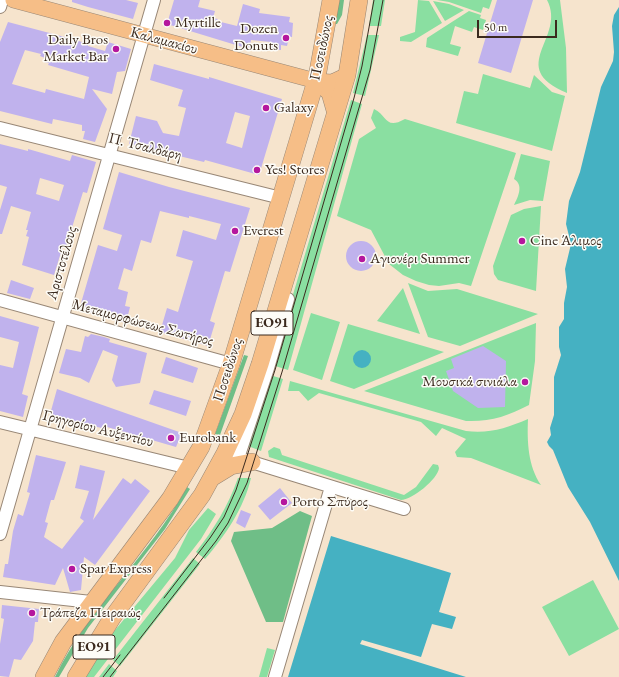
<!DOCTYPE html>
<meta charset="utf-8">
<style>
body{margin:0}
#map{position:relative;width:619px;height:677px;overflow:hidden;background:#f6e4cd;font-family:"EB Garamond",serif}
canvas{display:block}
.scale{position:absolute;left:477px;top:20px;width:80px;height:18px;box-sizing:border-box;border:2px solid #3b2a1e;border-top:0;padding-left:5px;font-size:12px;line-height:14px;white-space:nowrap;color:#3b2a1e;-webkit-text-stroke:3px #fdfcf7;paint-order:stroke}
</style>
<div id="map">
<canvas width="619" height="677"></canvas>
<div class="scale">50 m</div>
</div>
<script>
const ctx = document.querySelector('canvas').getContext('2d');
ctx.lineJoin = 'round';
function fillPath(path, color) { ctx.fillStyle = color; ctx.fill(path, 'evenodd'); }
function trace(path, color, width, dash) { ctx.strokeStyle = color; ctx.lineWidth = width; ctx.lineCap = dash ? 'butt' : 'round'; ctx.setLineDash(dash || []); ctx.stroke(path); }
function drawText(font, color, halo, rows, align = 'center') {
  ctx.font = font + ' "EB Garamond",serif'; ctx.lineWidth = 3; ctx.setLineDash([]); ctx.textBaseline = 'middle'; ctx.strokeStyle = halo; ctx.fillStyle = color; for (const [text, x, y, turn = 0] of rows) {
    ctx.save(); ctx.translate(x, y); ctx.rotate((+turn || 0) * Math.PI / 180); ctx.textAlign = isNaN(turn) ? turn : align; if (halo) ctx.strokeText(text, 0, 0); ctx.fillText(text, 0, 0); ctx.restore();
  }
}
fillPath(new Path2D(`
 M373,0H385L381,26H369Z
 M418,0L429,1L442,23L411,42L400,41V37L415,32Z
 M437,0H492L489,9L483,7L481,13L449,2Z
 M547,0H560L566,48L567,93C505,67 567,38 547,0Z
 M433,1L449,4L464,10L445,21Z
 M469,11L481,15L480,18L486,20L483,30L474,27L472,32L455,26L450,44L461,47L458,56L426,47L427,38Z
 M367,35H379L365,96L353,93Z
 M483,74L530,88L534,75L552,92L565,96L552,151L456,123L464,91L478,94Z
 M351,100L362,104L288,370L272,365Z
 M374,109C388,116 385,130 405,119L516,153L471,286L459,283L439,286L429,285L416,281L403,275L389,264L371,230L337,216L359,139L376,128L371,118Z
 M521,154L550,161L543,201L530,200L514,205C518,197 524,185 514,179Z
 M541,206L536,291L498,280L494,274L493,266L511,215L524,209Z
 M408,283L428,291L457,289L538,314L460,346L428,337Z
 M403,288L420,334L377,321Z
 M311,313L340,322L322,380L293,370Z
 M536,323L535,361L529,405C508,416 490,422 466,421L364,391Z
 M348,324L444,352L354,389L330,381Z
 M270,375L283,379L261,451L248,446Z
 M290,381L466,431C489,434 507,428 528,419C527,442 528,466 541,485L471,458L457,457L455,452L466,439L442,428L436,436L421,422L319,393L308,401L299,391H288Z
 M274,447L280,449L282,455L404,495L416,487L433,464L438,465L439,468C438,479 412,500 401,500L269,457L268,451Z
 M238,478H251C244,508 225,536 205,559L196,552C214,529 228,506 238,478Z
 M208,508L216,514L201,539L94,677H84L106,641L175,558L189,530Z
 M193,558L200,564L120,666L113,660Z
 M593,580L619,629L569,656L542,607Z
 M267,648L275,650L267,677H259Z
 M109,664L117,671L113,677H99Z`), '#8adfa1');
fillPath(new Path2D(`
 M339,0H344L342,15L337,24H335Z
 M244,355L248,356L220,435L215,434Z
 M187,487L190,489L165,529L88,628L59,677H55C89,607 150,555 187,487Z
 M300,511L312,516L283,622H266L231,541L234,532L272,528Z`), '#6fbe87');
fillPath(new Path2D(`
 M619,7V581L590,522L568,487L553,450L549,446L547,442L551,435L550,428L554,415V377L561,355L559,347V327L564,319V303L567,287L565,269L571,244L566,224L569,201L580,172L601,87L613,61L614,52L612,26L614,15Z
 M353 359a9 9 0 1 1 18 0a9 9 0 1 1-18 0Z
 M331,536L451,573L439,612L456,617L452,629L432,624L421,657L362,640L360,644L466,677H288Z`), '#45b1c2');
fillPath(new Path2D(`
 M72,0H126L138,3L133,19L88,7L72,2Z
 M174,0H200L198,7L215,11L213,18L218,19L217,21L237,26L243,4L260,9L259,13L290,17L289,22L293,23L292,37H289L287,46L281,45V50L271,49V42L251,40L249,49L167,24Z
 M497,0H533L511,73L478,63Z
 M8,22L76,40L88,44V46L105,51L108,42L131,49L125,71L117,72L112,94L92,89L107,109L95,142L83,139L85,131H82V125L53,119L52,124L0,111V42ZM25,50L41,54L40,56L45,58L44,62L49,63L48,65L89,77L84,99L46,89L45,93L12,84Z
 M154,64L209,79V77L282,99L259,175L205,160L204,162L129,144L136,116L157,121L163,133L179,136L186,108L178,106L183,90L150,80ZM235,112L250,116L242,148L226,143Z
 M0,144L28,151V149L70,161L72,155L96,162L87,193L83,192L66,247L63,246L54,275L22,265L29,237L26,236L28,230H26L31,212L11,206L2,234H0V210L7,187L0,185ZM40,178L64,185L59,201L36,194Z
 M119,172L169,187L250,208L230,272L225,271L210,321L215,323L208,346L160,332L167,308L178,312L193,261L176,256L183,230L216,240L221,224L189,216V218L160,211L151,243L141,240L132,271L124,268L118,289L128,292L125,306L130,307L126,323L79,310L98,245L117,251L122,235L103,229Z
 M346 256a15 15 0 1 1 30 0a15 15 0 1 1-30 0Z
 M11,280L34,288L30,299L7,293Z
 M0,316L39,327L22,394L28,396L23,417L0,411V365L13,368L19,342L0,337Z
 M91,334L104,337L110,339L109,342L147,353L140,383L116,387L112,380L118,356L103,350L89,383L80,378L59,373L66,349L81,352L85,336L88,337Z
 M483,346L506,361L505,407L478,408L453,391L446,371L454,368L451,359Z
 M166,357L198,368L193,383L161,373Z
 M57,389L182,433L176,447L107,427L106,429L84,424L83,426L49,418Z
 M154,390L191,401L186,416L149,404Z
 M36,455L66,462L54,500H51L45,522L48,523L44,537L62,549L84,521L80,518L89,491L75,488L80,465L105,471L93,520L123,478L131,484L135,479L150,491L95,565L84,557L81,590L70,592L63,568L55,585L3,577L5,564H8L13,531L18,514L23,516L30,493L27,492Z
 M280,488L292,503L270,520L258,506Z
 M241,510L251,514L245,528L236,523Z
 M2,605L39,609L38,622H35L33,641L21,660L14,659L9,677L0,676V644L4,619L1,618Z`), '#c0b2ed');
const minor = new Path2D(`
 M0,7L2,0
 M0,128L281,198
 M0,300L231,364
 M0,422L189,468
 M238,458L268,368L288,299
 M245,460L404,509
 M0,534L154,0
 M0,592L91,602
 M275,677L331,487`);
const major = new Path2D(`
 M13,0L316,81L332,82L347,75
 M316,81L329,93L335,114`);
const highway = new Path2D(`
 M213,477L231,466L252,462
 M44,677L63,642L170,499L201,447L231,364L317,77L331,0
 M76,677L112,618L202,495L225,453L243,414L260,364L347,75L359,0`);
trace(minor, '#988776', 14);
trace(major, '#988776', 16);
trace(highway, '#988776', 18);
trace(minor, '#fff', 12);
trace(major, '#f6be87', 15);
trace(highway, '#f6be87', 17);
trace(new Path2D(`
 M164,598L210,538L224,517L236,490L275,370L354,98L362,66L374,0
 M103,677L120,655
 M110,677L216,541L228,523L247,483L282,372L370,70L383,0`), '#3b2a1e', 1);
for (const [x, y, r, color] of [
 [167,23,4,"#b5179e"],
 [286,38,4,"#b5179e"],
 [116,49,4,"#b5179e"],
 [266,108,4,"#b5179e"],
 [257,170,4,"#b5179e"],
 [235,231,4,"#b5179e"],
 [522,241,4,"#b5179e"],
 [362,259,4,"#b5179e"],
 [525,382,4,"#b5179e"],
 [171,438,4,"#b5179e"],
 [284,502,4,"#b5179e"],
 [72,569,4,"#b5179e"],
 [32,613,4,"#b5179e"]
]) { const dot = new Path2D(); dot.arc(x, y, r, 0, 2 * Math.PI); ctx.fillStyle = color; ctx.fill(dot); trace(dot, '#fdfcf7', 1.5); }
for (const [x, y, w] of [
 [272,323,42],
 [94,647,42]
]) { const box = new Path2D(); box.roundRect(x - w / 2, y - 12, w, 24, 3); ctx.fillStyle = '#fdfcf7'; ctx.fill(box); trace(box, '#3b2a1e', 1); }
drawText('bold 14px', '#3b2a1e', null, [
 ["ΕΟ91",272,323],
 ["ΕΟ91",94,647]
]);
drawText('15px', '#3b2a1e', '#fdfcf7', [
 ["Myrtille",175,23],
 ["Dozen",278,29,"right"],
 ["Donuts",278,46,"right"],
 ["Daily Bros",108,40,"right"],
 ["Market Bar",108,57,"right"],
 ["Galaxy",274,108],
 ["Yes! Stores",265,170],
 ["Everest",243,231],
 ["Cine Άλιμος",530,241],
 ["Αγιονέρι Summer",370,259],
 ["Μουσικά σινιάλα",517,382,"right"],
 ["Eurobank",179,438],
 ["Porto Σπύρος",292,502],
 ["Spar Express",80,569],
 ["Τράπεζα Πειραιώς",40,613]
], 'left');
drawText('15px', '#3b2a1e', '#fdfcf7', [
 ["Καλαμακίου",164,41,15],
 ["Ποσειδώνος",322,48,-78],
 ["Π. Τσαλδάρη",145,147,14],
 ["Αριστοτέλους",62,263,-74],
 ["Μεταμορφώσεως Σωτήρος",143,323,15],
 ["Ποσειδώνος",228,370,-72],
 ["Γρηγορίου Αυξεντίου",98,429,14]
]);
</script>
